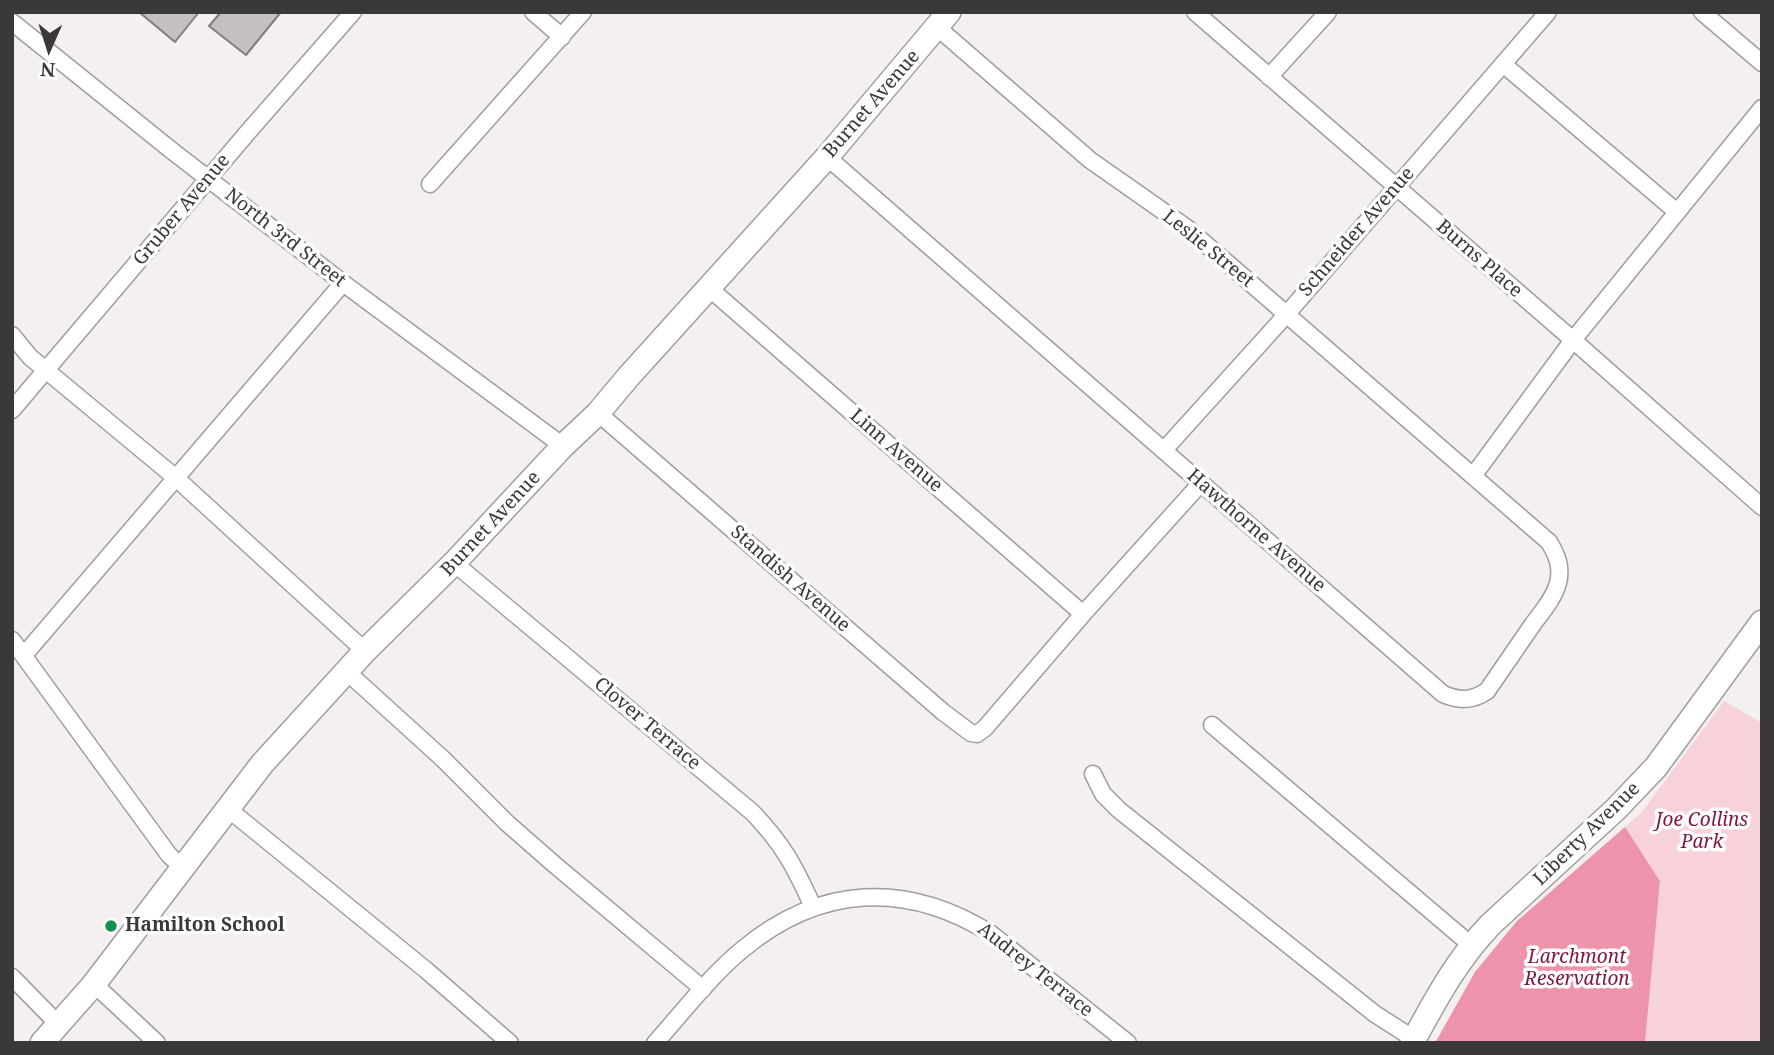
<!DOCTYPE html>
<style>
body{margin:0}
#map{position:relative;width:1774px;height:1055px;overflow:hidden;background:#f4f0f0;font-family:"Noto Serif",serif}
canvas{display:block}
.frame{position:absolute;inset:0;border:14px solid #3a3838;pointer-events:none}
.north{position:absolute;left:14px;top:14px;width:70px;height:70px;-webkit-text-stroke:5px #fffefe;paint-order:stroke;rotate:183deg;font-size:19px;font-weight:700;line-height:28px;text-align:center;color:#3a3838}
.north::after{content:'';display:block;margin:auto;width:24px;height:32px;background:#3a3838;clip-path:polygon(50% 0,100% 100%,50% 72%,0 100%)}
</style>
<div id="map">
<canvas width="1774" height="1055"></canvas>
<div class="frame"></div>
<div class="north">N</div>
</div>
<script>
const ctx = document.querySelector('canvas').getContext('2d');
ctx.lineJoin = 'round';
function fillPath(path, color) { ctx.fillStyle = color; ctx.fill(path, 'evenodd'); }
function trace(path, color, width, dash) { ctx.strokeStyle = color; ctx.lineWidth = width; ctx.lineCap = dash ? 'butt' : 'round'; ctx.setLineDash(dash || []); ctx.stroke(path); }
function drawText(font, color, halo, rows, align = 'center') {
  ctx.font = font + ' "Noto Serif",serif'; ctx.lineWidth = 7; ctx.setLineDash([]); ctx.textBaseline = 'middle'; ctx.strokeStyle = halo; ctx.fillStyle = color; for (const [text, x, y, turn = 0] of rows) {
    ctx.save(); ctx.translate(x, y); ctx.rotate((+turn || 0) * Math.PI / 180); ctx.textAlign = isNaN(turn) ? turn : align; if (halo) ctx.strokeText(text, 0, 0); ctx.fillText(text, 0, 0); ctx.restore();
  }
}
fillPath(new Path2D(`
 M1724,701L1762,723V1043H1645L1660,881L1625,827L1642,812Z`), '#f7d2da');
fillPath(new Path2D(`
 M1625,827L1660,881L1645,1043H1435L1475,972L1517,921Z`), '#ed93ab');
const building = new Path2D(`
 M139,12H199L175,42Z
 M221,12H281L246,55L209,26Z`);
fillPath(building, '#c4c0c1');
trace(building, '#817d7e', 2);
const street = new Path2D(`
 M533,12L562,37
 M1195,12L1573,340L1762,507
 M1702,12L1762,63
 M12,22L171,150L343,283L563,446
 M1503,64L1677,212
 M1269,77L1328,12
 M827,157L1443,694C1459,701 1472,701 1487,691C1502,669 1518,646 1533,624C1542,612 1554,598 1558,583C1562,567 1557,555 1549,542L1187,228L1090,160L938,28
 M430,184L583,12
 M709,288L1083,614
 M12,335L30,357L176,478L365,651
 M12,410L248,132L353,12
 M598,413L943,712L971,733L977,734L985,728L1083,614L1201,483
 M1164,450L1286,315L1548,12
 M1473,476L1573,340L1762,108
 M454,563L752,812C783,844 795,867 813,907
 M12,640L169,855L183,868
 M24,655L343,283
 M346,671L443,759L507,823L555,865L703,989
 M1212,725L1471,945
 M1093,774L1103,794L1119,810L1375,1014L1414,1039
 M227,808L426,970L510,1043
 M12,977L58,1024
 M94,984L157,1043
 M655,1043C683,1012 711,975 743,949C820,885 906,881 990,933L1128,1043`);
const secondary = new Path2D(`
 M42,1043L94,984L262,764L365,651L454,563L563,446L598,413L629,376L827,157L949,12
 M1412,1043C1436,999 1456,961 1490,925L1616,809L1656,767L1762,622`);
trace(street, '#a19d9e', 19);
trace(secondary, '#a19d9e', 26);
trace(street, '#fff', 16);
trace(secondary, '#fff', 23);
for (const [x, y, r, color] of [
 [111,926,7,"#15914d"]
]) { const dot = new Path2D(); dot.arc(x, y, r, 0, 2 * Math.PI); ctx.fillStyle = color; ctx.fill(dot); trace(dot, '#fffefe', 2.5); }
drawText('19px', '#3a3838', '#fffefe', [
 ["Burnet Avenue",872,104,-49],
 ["Gruber Avenue",182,210,-50],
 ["Schneider Avenue",1357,232,-49],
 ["North 3rd Street",285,238,38],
 ["Leslie Street",1208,249,39],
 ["Burns Place",1479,259,41],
 ["Linn Avenue",896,451,41],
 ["Burnet Avenue",491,524,-47],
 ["Hawthorne Avenue",1256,531,41],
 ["Standish Avenue",790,579,41],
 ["Clover Terrace",647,724,40],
 ["Liberty Avenue",1587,834,-44],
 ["Audrey Terrace",1035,970,38]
]);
drawText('italic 19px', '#7e1640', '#fffefe', [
 ["Joe Collins",1702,821],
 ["Park",1702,843],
 ["Larchmont",1577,958],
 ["Reservation",1577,980]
]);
drawText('bold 19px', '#3a3838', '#fffefe', [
 ["Hamilton School",125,926]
], 'left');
</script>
